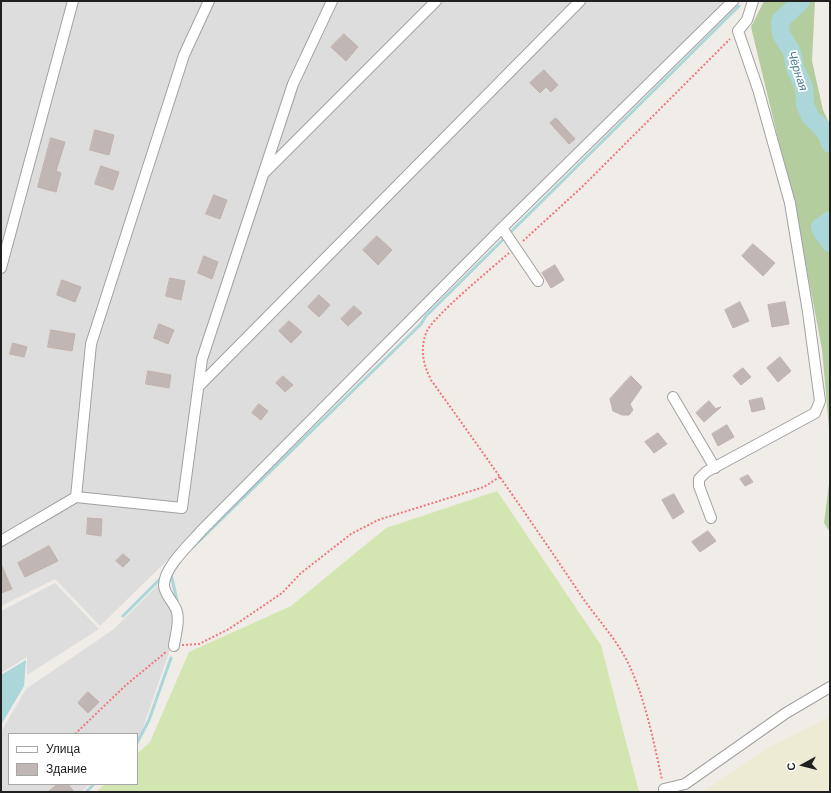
<!DOCTYPE html>
<meta charset="utf-8">
<style>
body{margin:0}
#map{position:relative;width:831px;height:793px;overflow:hidden;background:#f0ece7;font-family:Arial,sans-serif}
canvas{display:block}
.frame{position:absolute;inset:0;border:2px solid #202020;pointer-events:none}
.legend{position:absolute;left:8px;top:733px;width:130px;height:52px;box-sizing:border-box;background:#fff;border:1px solid #a6a6a6;margin:0;padding:5px 7px;list-style:none;font-size:12px;color:#202020}
.legend li{display:flex;align-items:center;gap:8px;height:20px}
.legend b{width:20px;border:1px solid #a6a6a6}
.north{position:absolute;left:783px;top:745px;width:40px;height:40px;-webkit-text-stroke:3px #fff;paint-order:stroke;rotate:263deg;font-size:11px;font-weight:700;line-height:16px;text-align:center;color:#202020}
.north::after{content:'';display:block;margin:auto;width:14px;height:18px;background:#202020;clip-path:polygon(50% 0,100% 100%,50% 72%,0 100%)}
</style>
<div id="map">
<canvas width="831" height="793"></canvas>
<div class="frame"></div>
<ul class="legend">
<li><b style="height:5px;background:#fff"></b>Улица</li>
<li><b style="height:11px;background:#c0b7b4"></b>Здание</li>
</ul>
<div class="north">С</div>
</div>
<script>
const ctx = document.querySelector('canvas').getContext('2d');
ctx.lineJoin = 'round';
function fillPath(path, color) { ctx.fillStyle = color; ctx.fill(path, 'evenodd'); }
function trace(path, color, width, dash) { ctx.strokeStyle = color; ctx.lineWidth = width; ctx.lineCap = dash ? 'butt' : 'round'; ctx.setLineDash(dash || []); ctx.stroke(path); }
function drawText(font, color, halo, rows, align = 'center') {
  ctx.font = font + ' Arial,sans-serif'; ctx.lineWidth = 3.5; ctx.setLineDash([]); ctx.textBaseline = 'middle'; ctx.strokeStyle = halo; ctx.fillStyle = color; for (const [text, x, y, turn = 0] of rows) {
    ctx.save(); ctx.translate(x, y); ctx.rotate((+turn || 0) * Math.PI / 180); ctx.textAlign = isNaN(turn) ? turn : align; if (halo) ctx.strokeText(text, 0, 0); ctx.fillText(text, 0, 0); ctx.restore();
  }
}
fillPath(new Path2D(`
 M1,1H741L100,626L55,579L1,606Z
 M168,575L176,632L138,742L137,734H9V784H90L81,792H1V732L26,689L114,629Z
 M55,583L99,629L27,675V657L1,673V611Z`), '#dedddd');
fillPath(new Path2D(`
 M830,717V792H702L769,747Z`), '#edebd4');
fillPath(new Path2D(`
 M497,491L601,645L639,792H96L105,784H137V754L150,742L189,652L291,606L386,528Z`), '#d3e6b1');
fillPath(new Path2D(`
 M764,1H815L812,61L823,110L830,125V440L822,349L796,213L751,27Z
 M830,476V532L824,523Z`), '#b3cd9f');
fillPath(new Path2D(`
 M26,660L24,686L1,725V675Z`), '#abd7db');
trace(new Path2D(`
 M192,548L421,324L426,316L739,6
 M171,574L178,605
 M123,616L162,577
 M137,743L149,720L171,658
 M86,792L94,784`), '#abd7db', 3);
trace(new Path2D(`
 M801,1L780,21L781,34L792,52L795,68L804,87L805,105L811,118L820,126L827,135L830,144
 M830,220L820,227L822,232L830,243`), '#abd7db', 18);
const building = new Path2D(`
 M344,34L358,47L346,61L331,47Z
 M544,70L558,85L551,92L546,87L540,93L530,83Z
 M556,118L575,139L569,144L550,123Z
 M95,130L114,135L109,155L90,150Z
 M51,138L65,142L56,171L61,173L56,192L38,187Z
 M101,166L119,172L113,190L95,184Z
 M214,195L227,200L220,219L206,214Z
 M377,236L392,250L378,265L363,250Z
 M753,244L775,263L763,276L742,256Z
 M204,256L218,262L212,279L198,273Z
 M555,265L564,280L551,288L542,273Z
 M170,278L185,281L181,300L166,296Z
 M62,280L81,287L75,302L57,295Z
 M319,295L330,305L319,317L308,307Z
 M740,302L749,321L733,328L725,310Z
 M785,302L789,324L772,327L768,305Z
 M354,306L362,313L348,326L341,319Z
 M289,321L302,332L291,343L279,331Z
 M159,324L174,330L168,344L154,338Z
 M51,330L75,334L72,351L48,347Z
 M13,343L27,347L24,357L10,354Z
 M780,357L791,371L778,382L767,368Z
 M743,368L751,377L741,385L733,376Z
 M148,371L171,375L169,388L146,384Z
 M283,376L293,385L285,392L276,383Z
 M631,376L642,387L630,404L633,410L629,415H622L613,411L610,399Z
 M762,398L765,409L752,412L749,401Z
 M709,401L715,408L714,409L721,407L704,422L696,413Z
 M259,404L268,411L261,420L252,413Z
 M727,425L734,437L718,446L712,434Z
 M658,433L667,444L654,453L645,442Z
 M748,475L753,482L745,486L740,479Z
 M674,494L684,512L673,519L662,500Z
 M88,518L102,519L101,536L87,534Z
 M708,531L716,541L700,552L692,542Z
 M49,546L58,561L25,577L18,563Z
 M123,554L130,560L123,567L116,561Z
 M1,564L12,589L1,593Z
 M88,692L99,702L88,713L78,703Z
 M58,784H68L74,792H48Z`);
fillPath(building, '#c0b7b4');
trace(building, '#c1b1aa', 1);
const minor = new Path2D(`
 M265,172L436,1
 M502,228L538,281
 M1,268L73,1
 M198,387L580,1
 M673,397L715,468
 M76,497L91,344L184,55L209,1
 M711,518L699,486V479L706,472L815,413L820,401L808,312L790,203L758,89L738,31L747,20L753,1
 M1,541L76,497L182,508L202,359L293,84L332,1
 M174,646C175,636 180,623 177,612C175,603 164,595 164,585C164,567 191,543 202,530L502,228L733,1
 M665,792L664,789L685,784L786,713L830,687`);
trace(minor, '#a1a1a1', 12);
trace(new Path2D(`
 M523,241L582,187L730,39
 M509,253C493,267 431,318 426,333C420,351 423,363 431,380C482,451 532,522 580,594C596,618 618,640 630,667C646,702 654,743 662,780
 M182,645L199,644L229,629L282,593L301,573L351,534L378,520L484,487L501,476
 M75,734L126,685L166,652`), '#f1777d', 2, [2, 2]);
trace(minor, '#fff', 10);
drawText('italic 12px', '#487a93', '#fff', [
 ["Чёрная",797,71,72]
]);
</script>
